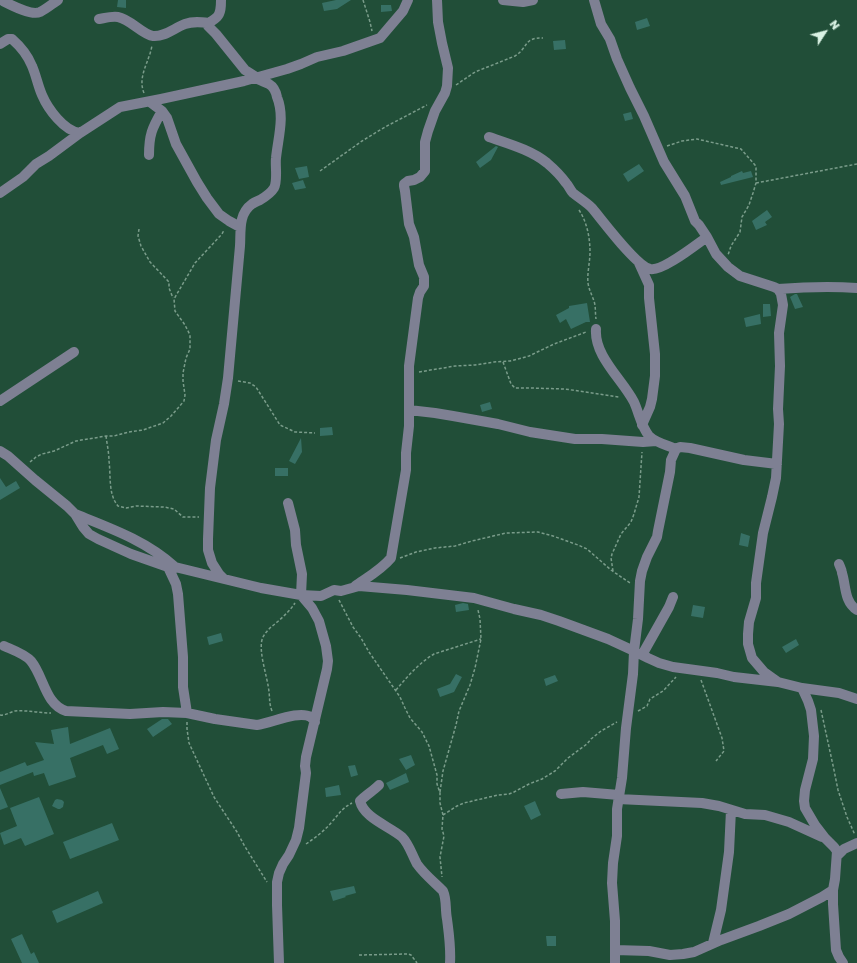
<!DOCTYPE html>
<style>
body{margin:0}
#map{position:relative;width:857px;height:963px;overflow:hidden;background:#214e38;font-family:"Golos Text",sans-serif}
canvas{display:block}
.north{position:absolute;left:805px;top:12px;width:40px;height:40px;-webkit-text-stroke:3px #214e38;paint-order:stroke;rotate:54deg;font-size:11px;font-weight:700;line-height:16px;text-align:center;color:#daf2e4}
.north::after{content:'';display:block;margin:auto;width:14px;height:18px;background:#daf2e4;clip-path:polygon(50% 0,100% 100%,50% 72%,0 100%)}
</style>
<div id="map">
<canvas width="857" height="963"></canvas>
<div class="north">N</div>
</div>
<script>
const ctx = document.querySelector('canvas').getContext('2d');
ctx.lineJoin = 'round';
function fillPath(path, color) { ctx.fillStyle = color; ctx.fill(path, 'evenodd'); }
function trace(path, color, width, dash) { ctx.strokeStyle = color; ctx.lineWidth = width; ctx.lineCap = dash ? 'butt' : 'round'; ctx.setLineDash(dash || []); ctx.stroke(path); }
fillPath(new Path2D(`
 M118,0H126V8L117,7Z
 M336,0H351L337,9L324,11L322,3Z
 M381,5H391L392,11L381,12Z
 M647,18L650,26L637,30L635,22Z
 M565,40L566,49L554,50L553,41Z
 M631,112L633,119L625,121L623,114Z
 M496,146L498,147L491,160L480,168L476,162Z
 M639,164L644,171L628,182L623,174Z
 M307,166L309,177L299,179L295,168Z
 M742,171L743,173L751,171L753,177L721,185L720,182L731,177V176Z
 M303,180L306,188L295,190L292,183Z
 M767,210L772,217L765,222L767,225L756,230L752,221Z
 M795,294H797L803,307L795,309L790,297Z
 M587,303L590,322H586L571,329L566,319L560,323L556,315L569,308V306Z
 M763,304H770L771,316L763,317Z
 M760,314L761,324L746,327L744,318Z
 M490,402L492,409L482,412L480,405Z
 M332,427L333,435L320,436V428Z
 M301,438L302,452L295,464L289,461Z
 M275,468H288V476H275Z
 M0,478L6,487L16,481L20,488L0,500Z
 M741,533L750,536L748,547L739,545Z
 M463,603L468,604L469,610L456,612L455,605Z
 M693,605L705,607L703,618L691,616Z
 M221,633L223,641L209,645L207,637Z
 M796,639L799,645L786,653L782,647Z
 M456,674L462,677L454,692L440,697L437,689L450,684Z
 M555,675L558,681L546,686L544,679Z
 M162,719H168L172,724L153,737L147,729Z
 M68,727L70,744L110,728L119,749L107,754L103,745L70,758L76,777L49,786L44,773L34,776L33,772L0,785V772L25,762L27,766L44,760L35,742L54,744L51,730Z
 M411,755L415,765L406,770L399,759Z
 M355,765L358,775L351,777L348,766Z
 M406,773L409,782L390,790L386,783Z
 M339,785L341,795L326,797L325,788Z
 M0,788L8,807L0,810Z
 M39,797L54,834L25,846L21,838L4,845L0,833L17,826L10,808Z
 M57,799L62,800L64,802L63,807L60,809H58L52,806L55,800Z
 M535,801L541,815L531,820L524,806Z
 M112,823L119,840L70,859L63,842Z
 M354,886L356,893L345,896L346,897L333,901L330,891Z
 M98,891L103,903L57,923L52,911Z
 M22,934L31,954L34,952L39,963H22L11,939Z
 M546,936H556V946H547Z`), '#377065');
trace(new Path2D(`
 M363,0L370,22L372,31
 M456,85L475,72L515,56C528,48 524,37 543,38
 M144,93C137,76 150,61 152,45
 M667,146L682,141L697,139L741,149L755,165L756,168V183L753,193L749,205L742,217L740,232L731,246L728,255
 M320,171L362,141L385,127L427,105
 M756,183L857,164
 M579,210C587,222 590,238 590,252C590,262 587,273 588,283C589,290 592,295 594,301C596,307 595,313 596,319
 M139,229L138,236L141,246L150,262L169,282V288L173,298
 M503,362L511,384L515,388H531L565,389L619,397
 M419,372L455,366L475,365L494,362L510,361L522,358L529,356L554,344L586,332
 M238,381L250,383L256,387L280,425L295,432L315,433
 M106,436C107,444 109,453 109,461C111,476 108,494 118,506L126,508L136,506L164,507L174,509L183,517H199
 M30,462L36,457L42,454L54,451L76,441L106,436H114L129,432L143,430L163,423L171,416L184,401L185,395L183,381V373L186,358L190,349V335L185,325L175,311L174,299L195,263L222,234L224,230
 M400,558L416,552L435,548L455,546L472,541L506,533L538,532L553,536L578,545L587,549L611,570L630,583
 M613,571L611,558L612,554L621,534L631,522L634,514L639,497L642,452
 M339,600L353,627L361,638L369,652L400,697L405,708L410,718L422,732L429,746L437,775V784L440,793V803L443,815L442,829L444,836L440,857L442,877
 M701,680L722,738L724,751L716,761
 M396,690C407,677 419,663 434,654L481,639
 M821,710L834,770L838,790L847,817L855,835
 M272,711C269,703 270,700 269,692C268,678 257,649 263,637C265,633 268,630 271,627C280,620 289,612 295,603
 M638,711L647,706L650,699L663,691L676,677
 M0,715C5,716 10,712 15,711C27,710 39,713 51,713
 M187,722V729L189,743L214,797L237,832L244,845L267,882
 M440,792L443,771L456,725L459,711L470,685L475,668L481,639L480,619L478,610
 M443,815L457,806L464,803L498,795L509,794L514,792L529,784L542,779L555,771L568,758L587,744L591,739L601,731L617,722
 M306,844C315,838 324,831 331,823C338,815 342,808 352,803
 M359,955L408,954L411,955L417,963`), '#7a9c8a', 1.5, [3, 2]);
trace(new Path2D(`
 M1,0C9,4 31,16 40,12C46,9 52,4 58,0
 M221,0C221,6 221,13 217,17C214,20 210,22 208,24V26L216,34L245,70L256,77
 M503,0L523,2L533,0
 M594,0L601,24L610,39L617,59L630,88L644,116L664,162L685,196L695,221L699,225L707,237L716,254L728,267L740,276L774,287L778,289L781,294L783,305L779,333L780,366L778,409L779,424L776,478L772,497L763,533L756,583V598L749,622L748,634V644L752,658L764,672L778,682
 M99,19C105,18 112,16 118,17C130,19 143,35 153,36C165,37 174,28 185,24C193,21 201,22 209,23
 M0,44L8,39H12C20,46 28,56 32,66C36,75 38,86 42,95C48,109 64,131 80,133
 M150,102L162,111L167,118L176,144L197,182L207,198L219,214L229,221L240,227
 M489,137C509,144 531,150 547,163C554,169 561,176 566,183C569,186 570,190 573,193C579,198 586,202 592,208C603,221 636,266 650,269C662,272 697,244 707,237
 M149,155C149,135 152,128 162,111
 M0,193L23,177L36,164L49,156L80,133L120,107L161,99L244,81L287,69L301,64L317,57L343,51L380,38L403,11L408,0
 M639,263L649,285V298L655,354V376L652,399L650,407L642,425
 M778,289C804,287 831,286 857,288
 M596,329C594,356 622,379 634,402C639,413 641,426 649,436C656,443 667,445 676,449
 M0,401L74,352
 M409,410L435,413L453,416L498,424L530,432L575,439H602L643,442L656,441
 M0,451L8,456L35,480L67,506L75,514L83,527L89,534L98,539L131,554L168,567H175L261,588L301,595L312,608L319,621L326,646L328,661L327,669L306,757L305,766L306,773L299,828L296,840L289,855L283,864L279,873L277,882V905L279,963
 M288,503L295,530L296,545L302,574L301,595L321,596L334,590L341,591L359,586L407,590L474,598L514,609L541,615L559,621L608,639L634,651L648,658L659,663L673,667L717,673L734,677L778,682L802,688L839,693L857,699
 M75,514C110,528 147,541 175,567
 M839,564C840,567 842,570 842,573C846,585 844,602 857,610
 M168,567L176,584L178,594L183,657V687L187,713
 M224,579L219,574L212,563L208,550V539L210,488L216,440L224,404L228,378L240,246C241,232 238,214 252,204C255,202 258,201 260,200C265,197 271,193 274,188C278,181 275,166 276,158C278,138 285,117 277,97C276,92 274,87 269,84C265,82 260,80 255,78
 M355,586C368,577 381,570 391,558L406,470V453L409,426V366L418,298L420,292L424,286V277L419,265L414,237L409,224L405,191L404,186V184L408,181L414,180L420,177L425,171V142L428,131L435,111L445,93L447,86L448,68L442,43L438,22L437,0
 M4,646C13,650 25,654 31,661C44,677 45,704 66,711L130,714L163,712L187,713L215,719L257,725C272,723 298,710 311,717C311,718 315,721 315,722
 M642,655L669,607L673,597
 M802,688L808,701L811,710L814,736L813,759L805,790L804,801L805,808L815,825L825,838L834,847L837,851L835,879L833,890V904L836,950L839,957L843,963
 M379,785C373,791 366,795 360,801C364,818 389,826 402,837C409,844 412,855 417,864C424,874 434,882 443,891C447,900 445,909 447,919C449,935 451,947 450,963
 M561,794L583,792L619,795
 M618,799L702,803L719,806L745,814L765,815L789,822L822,837
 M837,856L844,849L857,843
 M713,943L721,910L729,852L731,810
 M615,950L649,951L670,955L683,954L694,952L721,940L759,926L789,914L822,897L833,890
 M615,963V921L612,883L613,863L617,836V809L622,778L626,728L633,674L634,651L638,619L640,581L642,571L647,557L657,537L658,531L670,472L671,460L676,449L680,447L690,448L744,460L777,464`), '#7e8093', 10);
</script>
